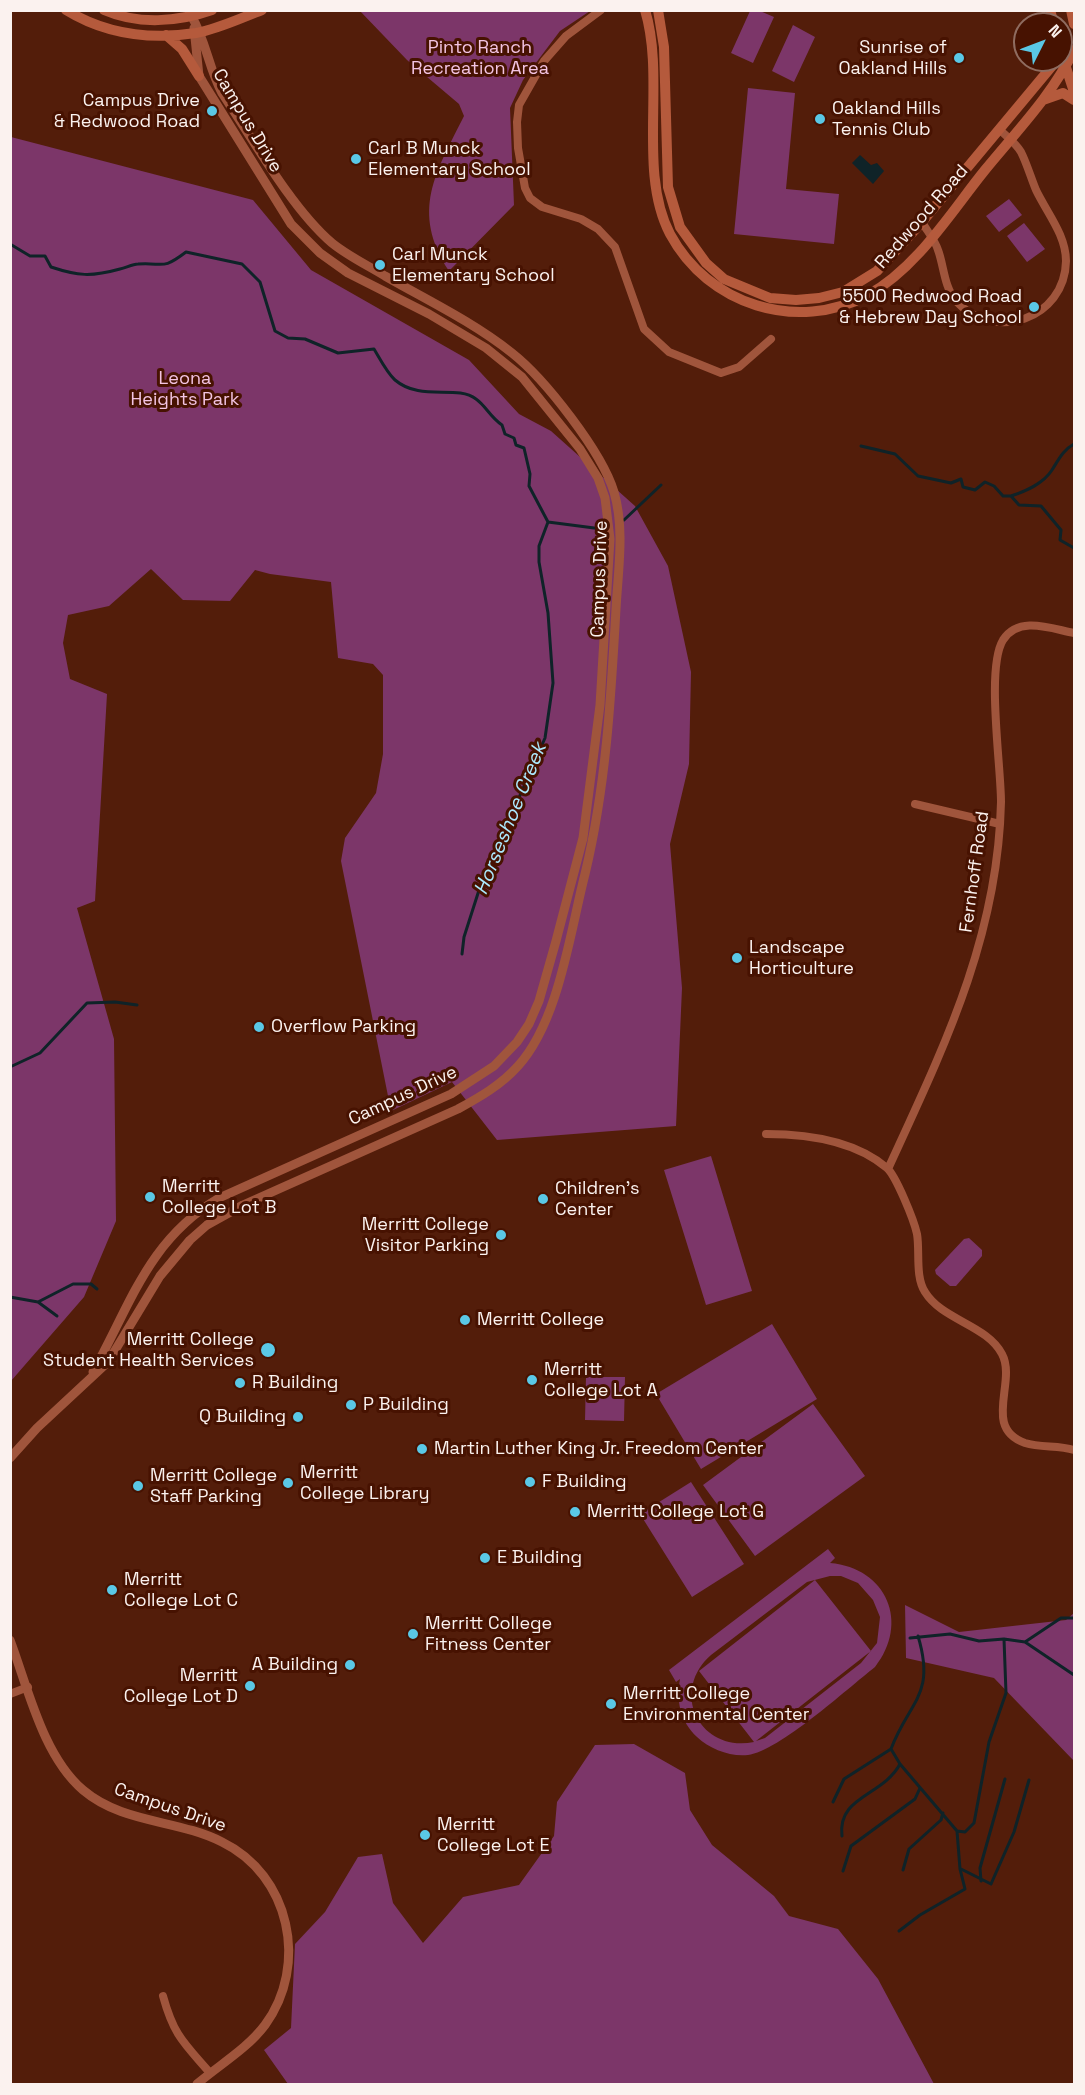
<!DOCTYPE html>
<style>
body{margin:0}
#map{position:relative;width:1085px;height:2095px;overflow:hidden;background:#531d0a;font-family:"Space Grotesk",sans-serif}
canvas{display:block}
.frame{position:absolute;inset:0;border:12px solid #fbf2ef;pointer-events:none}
.north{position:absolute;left:1013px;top:12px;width:60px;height:60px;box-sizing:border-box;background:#471201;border:2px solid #8f6c60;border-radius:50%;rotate:48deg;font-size:16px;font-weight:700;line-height:24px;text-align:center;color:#fbf2ef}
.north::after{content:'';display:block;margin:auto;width:21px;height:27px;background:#5ac8e6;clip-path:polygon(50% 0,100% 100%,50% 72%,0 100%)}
</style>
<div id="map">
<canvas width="1085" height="2095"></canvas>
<div class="frame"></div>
<div class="north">N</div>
</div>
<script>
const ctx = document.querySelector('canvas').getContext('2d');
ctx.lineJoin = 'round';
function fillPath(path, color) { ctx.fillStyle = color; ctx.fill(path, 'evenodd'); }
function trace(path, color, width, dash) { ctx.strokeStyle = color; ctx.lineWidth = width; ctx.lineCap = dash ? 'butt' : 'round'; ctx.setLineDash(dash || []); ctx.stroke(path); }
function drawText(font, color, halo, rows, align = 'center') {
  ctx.font = font + ' "Space Grotesk",sans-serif'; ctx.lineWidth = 6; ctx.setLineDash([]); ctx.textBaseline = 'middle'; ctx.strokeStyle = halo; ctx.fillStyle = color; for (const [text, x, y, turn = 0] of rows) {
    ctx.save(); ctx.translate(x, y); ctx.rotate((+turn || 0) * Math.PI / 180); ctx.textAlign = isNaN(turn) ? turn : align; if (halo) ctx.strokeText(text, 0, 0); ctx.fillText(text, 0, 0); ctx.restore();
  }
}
fillPath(new Path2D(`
 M360,11H590L560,31L523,80L510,108L514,205L449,271C410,211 436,172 464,116L459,104L407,60Z
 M750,11H760L774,17L753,63L731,53Z
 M793,25L815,37L794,82L772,71Z
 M748,88L795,93L786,189L839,194L834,244L734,234Z
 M11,137L253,200L311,270L469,360L519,414L551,431L635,506L668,566L691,672L689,764L670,844L682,988L676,1126L497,1140L452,1082L391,1111L341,861L345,838L376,793L383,754V675L373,664L338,658L331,582L270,574L255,570L230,601L183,600L151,569L109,606L68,615L63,643L70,679L107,694L95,901L77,908L114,1039L116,1221L84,1297L11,1381Z
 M1009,199L1022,215L999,232L986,216Z
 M1024,223L1045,249L1027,262L1007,236Z
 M711,1156L752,1291L706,1305L664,1170Z
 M969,1238L982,1250V1256L956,1286H950L936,1274L935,1270L964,1239Z
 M772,1324L817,1399L701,1469L656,1394Z
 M586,1377H625L624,1421L585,1420Z
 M813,1404L865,1476L755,1556L703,1485Z
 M691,1482L744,1564L692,1597L640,1514Z
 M828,1549L835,1558L830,1563C887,1568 910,1623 875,1667C847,1689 779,1751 748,1755C730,1757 710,1749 697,1737C680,1721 676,1701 680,1679L676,1682L669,1670ZM830,1576H841L858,1583L873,1600L880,1617L877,1643L861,1663L765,1738L756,1741L871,1651L815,1580L699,1671L754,1742C700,1753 669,1692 711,1655L807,1582Z
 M905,1605L959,1632L1066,1620L1074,1613V1761L994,1678L906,1658Z
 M634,1744L685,1773L690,1810L712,1845L774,1896L789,1916L838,1929L878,1979L934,2084H288L264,2050L291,2028L295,1944L325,1912L358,1857L382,1854L393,1903L423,1943L463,1897L519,1885L554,1836L557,1802L595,1745Z`), '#7c3669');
fillPath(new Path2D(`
 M860,155L871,165L877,163L884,171L873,184L852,163Z`), '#0f2328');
trace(new Path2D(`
 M10,244L30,256H45L51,267C78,276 91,277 120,269C126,268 132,264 138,264C164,262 161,271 186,252L242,264L260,282L275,331L288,338L305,339L338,353L374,349C380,359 387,373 395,380C421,402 456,384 476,399C486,406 490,417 502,425L505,434L514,438L516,445L524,448L530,474L529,486L548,522L539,546V562L548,613L553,683L545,738L480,887L464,937L462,954
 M861,446L895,454L918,476L951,483L961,479L963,487L975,490L985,482L994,486L1003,496H1011L1019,505L1041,506L1061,530L1060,540L1074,548
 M1011,496C1026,491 1043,484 1052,470C1059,459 1063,450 1074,444
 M624,520L661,485
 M548,522L602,529
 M10,1067L40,1053L87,1003L115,1002L137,1005
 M10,1297L38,1302L57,1316
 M38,1302L73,1284H91L97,1289
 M910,1638L950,1634L979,1641L1004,1639L1025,1642L1074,1675
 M1025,1642L1061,1618H1074
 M833,1802L844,1779L891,1749
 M957,1831L965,1832L974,1823L989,1742L1006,1693L1004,1639
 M842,1836C837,1796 883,1796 900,1764
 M961,1869L991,1884L1014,1832L1029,1780
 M903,1870L909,1849L941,1820L943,1813
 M843,1871L851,1846L915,1799L920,1788
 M981,1881L980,1868L1005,1779
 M899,1931L920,1915L965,1889L960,1869L957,1831L900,1764L891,1749C909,1701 936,1696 918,1636`), '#0f2328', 3);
trace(new Path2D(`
 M601,10L566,36L544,61L519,105L517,122L518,148L525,188L530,198L542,207L581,219L598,229L615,247L644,329L669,352L721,373L739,367L771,339
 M922,222C927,231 935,240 938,250C944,266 944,287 956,301C994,343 1065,319 1066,261C1066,235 1047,213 1036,190C1031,178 1027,164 1021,152C1016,143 1006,136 999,129
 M915,804L1000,824
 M766,1134C808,1134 854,1140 887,1168C896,1176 914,1220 917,1234C920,1251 915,1277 925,1292C942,1320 987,1325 1002,1354C1017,1382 982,1428 1025,1443C1041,1448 1058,1445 1074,1450
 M888,1169C943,1049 998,938 1001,802C1001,765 986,668 1003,640C1019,615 1052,629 1074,633
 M10,1694L28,1687
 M163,1996C174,2036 184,2043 210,2073`), '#a0553c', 8);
trace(new Path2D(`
 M93,1372C131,1304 148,1240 219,1198L451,1094L494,1066L517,1042L529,1024L539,1001L556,941L583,838L600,705L610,539L605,498L598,478L580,449L522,377L486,348L429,314L348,273L320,253L291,224L199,76L194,28
 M10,1458L37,1428L108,1362L160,1276L190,1240L207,1225L243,1205L458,1109C480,1097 501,1085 518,1066C559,1021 570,932 585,874C606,787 611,698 616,609C618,571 625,529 614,492C602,452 545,379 512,353C473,322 427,300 385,276C367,265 348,256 332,243C292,209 252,138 222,93C209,69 206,41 192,17
 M10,1640C28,1688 43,1756 83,1790C123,1824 177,1819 222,1842C290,1875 309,1965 265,2025C247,2049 219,2065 197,2084`), '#a0553c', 9);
trace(new Path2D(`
 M66,10C105,34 150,40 196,33C218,29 241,18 262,10
 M104,10C138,25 178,22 212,10
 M645,10C666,79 637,171 670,234C708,305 797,333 868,295C917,268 951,212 985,170C1016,132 1053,94 1074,50
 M658,10L664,47L668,187L680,227L706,263L724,279L770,298L796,300L819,298L843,292L877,271L922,222L1057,60
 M1050,10L1054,24
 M1071,10L1074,24
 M166,35L182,49L199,76
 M1061,52L1074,92
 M1043,100L1063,93L1074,100`), '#b55a3c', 10);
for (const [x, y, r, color] of [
 [959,58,6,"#5ac8e6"],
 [212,111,6,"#5ac8e6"],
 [820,119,6,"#5ac8e6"],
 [356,159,6,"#5ac8e6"],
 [380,265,6,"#5ac8e6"],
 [1034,307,6,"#5ac8e6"],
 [737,958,6,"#5ac8e6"],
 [259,1027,6,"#5ac8e6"],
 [150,1197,6,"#5ac8e6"],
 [543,1199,6,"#5ac8e6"],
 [501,1235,6,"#5ac8e6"],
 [465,1320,6,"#5ac8e6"],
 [268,1350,8,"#5ac8e6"],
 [532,1380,6,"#5ac8e6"],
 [240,1383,6,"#5ac8e6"],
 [351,1405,6,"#5ac8e6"],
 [298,1417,6,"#5ac8e6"],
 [422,1449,6,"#5ac8e6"],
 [530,1482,6,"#5ac8e6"],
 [288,1483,6,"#5ac8e6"],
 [138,1486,6,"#5ac8e6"],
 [575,1512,6,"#5ac8e6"],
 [485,1558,6,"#5ac8e6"],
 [112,1590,6,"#5ac8e6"],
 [413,1634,6,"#5ac8e6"],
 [350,1665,6,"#5ac8e6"],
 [250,1686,6,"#5ac8e6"],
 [611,1704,6,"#5ac8e6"],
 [425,1835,6,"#5ac8e6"]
]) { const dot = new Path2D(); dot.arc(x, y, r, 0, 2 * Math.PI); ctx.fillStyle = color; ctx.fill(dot); trace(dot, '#471201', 2); }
drawText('18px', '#f3c4e3', '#471201', [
 ["Pinto Ranch",480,48],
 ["Recreation Area",480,69],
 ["Leona",185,379],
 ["Heights Park",185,400]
]);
drawText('18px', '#fbf2ef', '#471201', [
 ["Sunrise of",947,48,"right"],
 ["Oakland Hills",947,69,"right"],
 ["Campus Drive",200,101,"right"],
 ["& Redwood Road",200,122,"right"],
 ["Oakland Hills",832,109],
 ["Tennis Club",832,130],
 ["Carl B Munck",368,149],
 ["Elementary School",368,170],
 ["Carl Munck",392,255],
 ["Elementary School",392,276],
 ["5500 Redwood Road",1022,297,"right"],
 ["& Hebrew Day School",1022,318,"right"],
 ["Landscape",749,948],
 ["Horticulture",749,969],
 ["Overflow Parking",271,1027],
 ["Merritt",162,1187],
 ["College Lot B",162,1208],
 ["Children's",555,1189],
 ["Center",555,1210],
 ["Merritt College",489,1225,"right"],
 ["Visitor Parking",489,1246,"right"],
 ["Merritt College",477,1320],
 ["Merritt College",254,1340,"right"],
 ["Student Health Services",254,1361,"right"],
 ["Merritt",544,1370],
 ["College Lot A",544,1391],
 ["R Building",252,1383],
 ["P Building",363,1405],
 ["Q Building",286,1417,"right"],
 ["Martin Luther King Jr. Freedom Center",434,1449],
 ["Merritt",300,1473],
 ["College Library",300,1494],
 ["Merritt College",150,1476],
 ["Staff Parking",150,1497],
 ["F Building",542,1482],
 ["Merritt College Lot G",587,1512],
 ["E Building",497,1558],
 ["Merritt",124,1580],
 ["College Lot C",124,1601],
 ["Merritt College",425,1624],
 ["Fitness Center",425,1645],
 ["A Building",338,1665,"right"],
 ["Merritt",238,1676,"right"],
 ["College Lot D",238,1697,"right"],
 ["Merritt College",623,1694],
 ["Environmental Center",623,1715],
 ["Merritt",437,1825],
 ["College Lot E",437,1846]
], 'left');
drawText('18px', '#fbf2ef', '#471201', [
 ["Campus Drive",247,121,59],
 ["Redwood Road",922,217,-49],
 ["Campus Drive",600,579,-88],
 ["Fernhoff Road",975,872,-82],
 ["Campus Drive",403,1096,-25],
 ["Campus Drive",170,1808,19]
]);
drawText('italic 20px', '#ace9fd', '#471201', [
 ["Horseshoe Creek",511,819,-68]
]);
</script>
